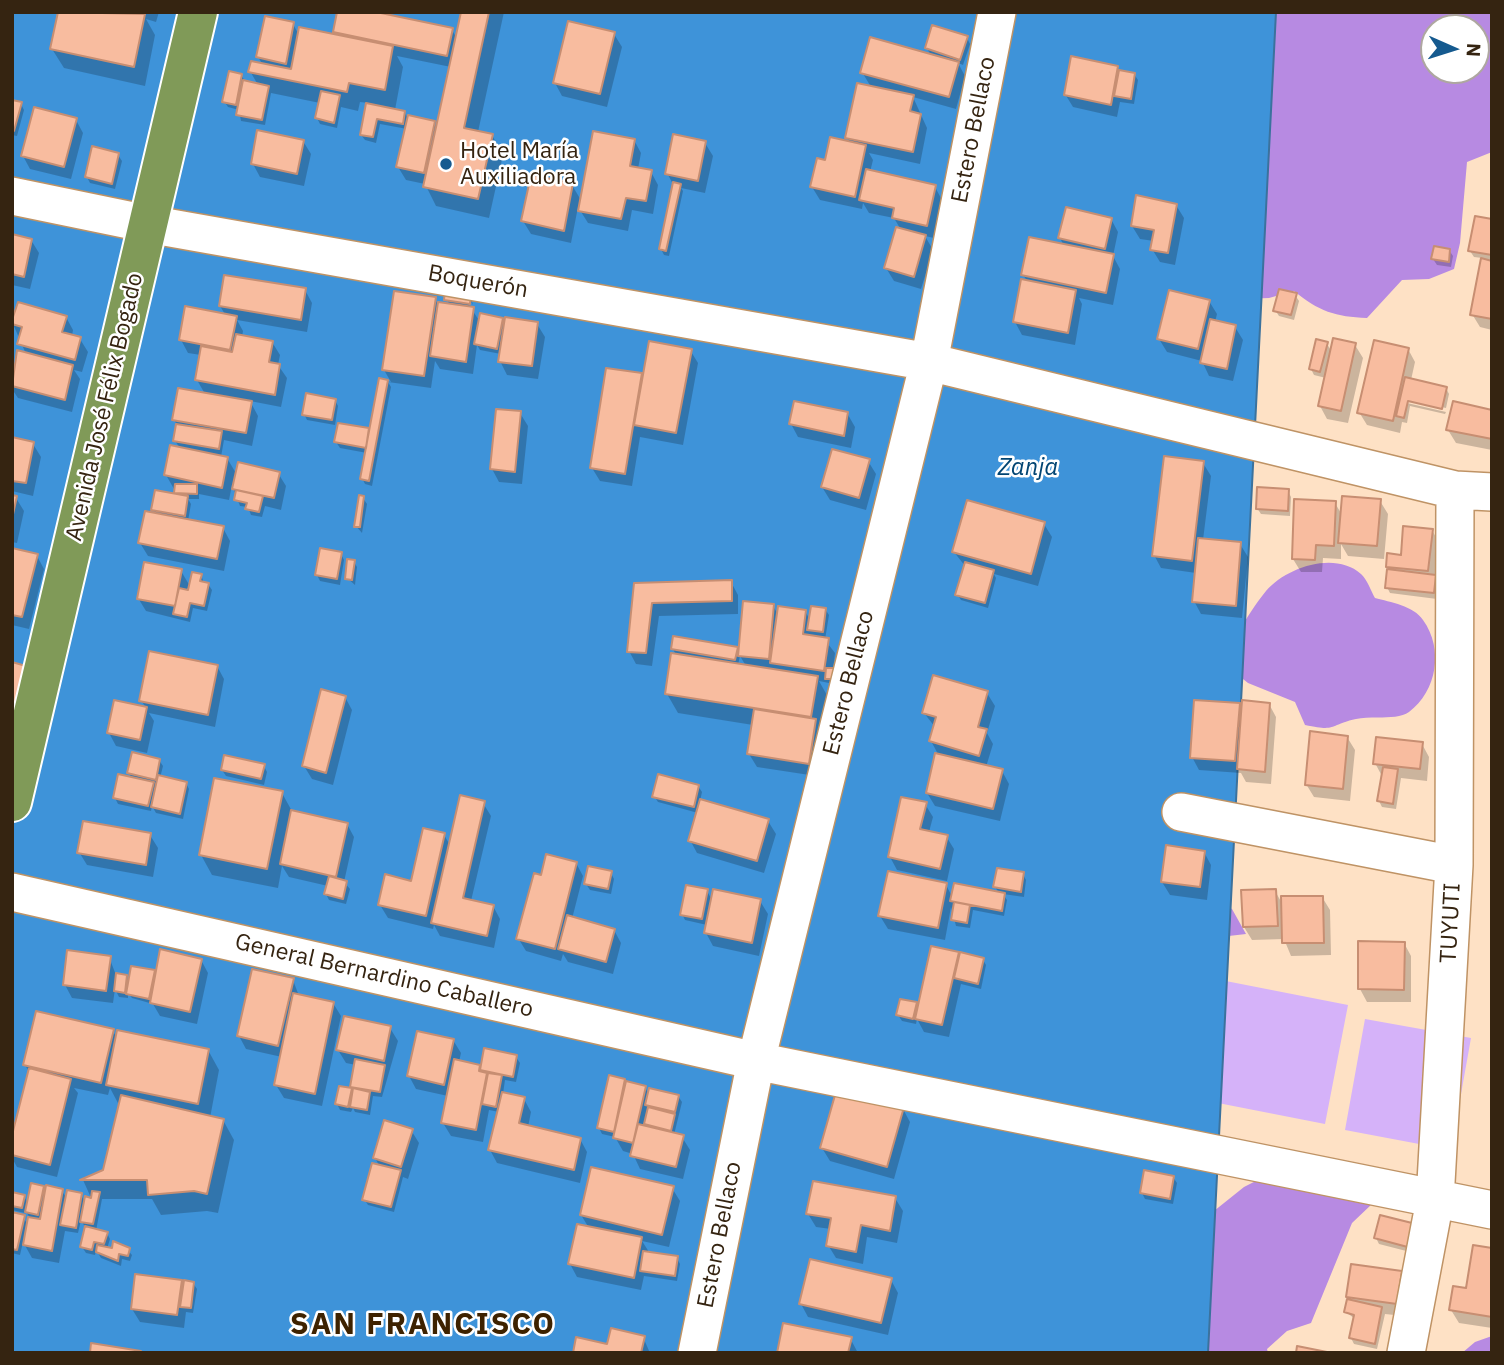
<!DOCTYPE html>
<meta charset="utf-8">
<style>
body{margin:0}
#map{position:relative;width:1504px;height:1365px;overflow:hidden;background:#fee1c5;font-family:"IBM Plex Sans",sans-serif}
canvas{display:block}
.frame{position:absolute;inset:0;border:14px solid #352411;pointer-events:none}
.north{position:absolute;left:1420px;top:14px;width:70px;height:70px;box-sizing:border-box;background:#fff;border:2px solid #aea7a0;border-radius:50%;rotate:93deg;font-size:19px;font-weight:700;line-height:28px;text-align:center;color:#352411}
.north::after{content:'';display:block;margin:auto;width:24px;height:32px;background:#155a8f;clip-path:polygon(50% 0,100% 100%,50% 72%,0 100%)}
</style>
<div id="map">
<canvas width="1504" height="1365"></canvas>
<div class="frame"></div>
<div class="north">N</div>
</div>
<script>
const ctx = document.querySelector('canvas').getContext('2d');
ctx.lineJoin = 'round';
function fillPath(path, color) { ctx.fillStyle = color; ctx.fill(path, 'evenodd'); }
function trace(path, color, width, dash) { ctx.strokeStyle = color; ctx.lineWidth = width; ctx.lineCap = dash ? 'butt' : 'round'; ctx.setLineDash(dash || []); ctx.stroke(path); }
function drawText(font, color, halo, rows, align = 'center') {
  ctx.font = font + ' "IBM Plex Sans",sans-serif'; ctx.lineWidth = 5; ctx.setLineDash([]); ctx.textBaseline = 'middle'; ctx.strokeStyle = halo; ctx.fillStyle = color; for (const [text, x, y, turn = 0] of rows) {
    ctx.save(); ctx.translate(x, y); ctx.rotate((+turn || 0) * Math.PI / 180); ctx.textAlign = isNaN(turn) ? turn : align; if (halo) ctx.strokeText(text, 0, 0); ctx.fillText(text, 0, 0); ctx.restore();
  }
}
fillPath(new Path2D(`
 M1185,973L1348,1005L1325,1124L1162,1092Z
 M1365,1019L1471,1038L1451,1150L1345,1130Z`), '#d5b2f9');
fillPath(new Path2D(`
 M1124,12H1492V152L1467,162L1460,243L1454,269L1429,279L1402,280L1367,318C1336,317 1318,311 1294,291L1269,298L1241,299ZM1434,28H1476V70H1434Z
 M1112,504L1137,512L1150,533L1158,557L1157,583L1169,606L1189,623L1212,633L1238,632C1247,618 1256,603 1266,591C1287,567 1335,551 1361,574C1367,579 1371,591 1375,598C1390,602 1414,606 1423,620C1444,649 1437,691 1409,712C1397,721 1371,715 1356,719C1328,725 1338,732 1305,725L1295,702L1248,683L1228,667L1204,654L1166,692L1154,744L1156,771L1165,794L1163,876L1183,892L1208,897L1232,909L1246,934L1220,937L1201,958L1136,1006L1127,1051C1086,1062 1060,1065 1018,1055L995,1007L1011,932L1023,911L1046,897L1045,870L1022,861L996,860L975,842L996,830L1020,828L1033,809C1032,791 1025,777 1022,760C1018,735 1019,712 1011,687C977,676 949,668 922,643L940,596L991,592L1033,562L1057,554C1071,529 1086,517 1112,504Z
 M1291,1163L1372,1204L1352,1223L1311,1323L1287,1331L1267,1349L1268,1353H1088L1204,1219L1244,1187Z
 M1492,1336V1353H1462L1475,1342Z`), '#b78ae2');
const water = new Path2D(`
 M12,12H1276L1208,1353H12Z`);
fillPath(water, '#3e93d9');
trace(water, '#3b729d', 2);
fillPath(new Path2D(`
 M60,12H159L156,22L146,19L155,35L145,86L64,68L52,49Z
 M463,12H504L478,132L492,135L503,155L489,218L436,206L425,184L406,180L398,167L407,129L380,124L376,143L365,140L361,135L368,103L360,102L358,111L341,107L337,128L320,124L317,118L320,103L271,93L265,125L241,121L239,110L228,107L224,101L241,75L245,81L258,85L250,71L263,65L258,57L293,24L299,35L337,37L335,32L452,30L457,39ZM397,56L451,67L437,129L434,123L409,120L404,112L395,110L403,67Z
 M614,34L622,47L607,107L562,96L555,83Z
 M967,38L970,44L963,65L958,63L965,76L956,109L913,97L927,128L920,164L869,153L873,160L870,172L935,187L942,200L934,238L925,236L933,250L921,289L894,281L886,268L901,230L894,218L869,213L863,203L862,209L820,200L812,187L826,162L851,144L847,137L871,87L862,72L931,56L927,48Z
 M1117,68L1120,72L1134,74L1138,80L1134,104L1120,102L1117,117L1073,107L1065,94Z
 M12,101L21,104L24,110L17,136L12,135Z
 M76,120L83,133L71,179L30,169L23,156Z
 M634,140L641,153L638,169L651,172L658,185L653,214L632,210L628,231L588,223L578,207L571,243L531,234L523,221L572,185L582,202Z
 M303,141L311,154L304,186L260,177L253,164Z
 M705,143L713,156L705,193L681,188L683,191L669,256L664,255L661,249L674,186L667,173Z
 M118,155L122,161L115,189L90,183L87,177Z
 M1176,205L1184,218L1175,265L1160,262L1152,249L1154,241L1140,239L1132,226Z
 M1111,219L1118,232L1113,256L1120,269L1113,305L1079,298L1082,304L1075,345L1022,335L1015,322L1028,282L1023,275L1064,246L1060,238Z
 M1492,221V330L1480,327L1472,314L1482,258L1474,257L1470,251Z
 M12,236L31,240L39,253L30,289L12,285Z
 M1449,250L1453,256L1451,267L1437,265L1433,259Z
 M305,290L312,303L307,332L237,320L243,331L242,337L272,342L280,355L278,365L287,378L281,407L250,401L258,416L252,446L224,440L221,457L227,458L237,475L278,473L286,486L281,510L265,506L262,517L251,515L248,507L240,506L232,485L229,500L199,494V499H188L191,504L188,521L223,528L230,541L224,571L148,556L140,543L156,514L153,510L178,496L166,475L180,448L175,441L178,426L174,420L205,394L197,380L201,355L188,353L181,340L226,316L220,306Z
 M395,293L434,299L438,304L449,306L447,293L470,295L473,305L467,295L464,297L480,322L481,315L501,319L505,326L506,319L537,324L545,337L538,379L507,375L500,361L501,354L480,350L477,345L473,374L440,369L435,361L431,388L388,382L391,387L372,486L365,484L362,478L367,453L340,448L336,442L339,425L371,430L381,380L391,382L384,370Z
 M1295,295L1299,301L1294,320L1279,316L1275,310Z
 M1209,301L1217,314L1215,322L1235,327L1243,340L1233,381L1209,376L1202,361L1167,352L1159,339Z
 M66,317L73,330L72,336L80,339L88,352L82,372L74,370L80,379L72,412L18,398L12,389L18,353L26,354L13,324Z
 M1327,344L1332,352L1355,345L1363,358L1348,423L1327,419L1320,406L1326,378L1314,375L1311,369Z
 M1408,349L1415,362L1411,380L1446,388L1449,394L1446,408L1407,399V403L1446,412L1445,414L1410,406L1407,423L1402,422L1400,433L1367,425L1359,412Z
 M690,350L698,363L683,445L640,437L632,486L600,481L592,468L641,374L644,380Z
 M335,400L338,406L335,425L307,420L304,414Z
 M1492,412V450L1456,443L1448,430Z
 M520,413L528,426L522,484L499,482L492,469Z
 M847,413L855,427L851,448L798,437L791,424Z
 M12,439L33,444L41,457L33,496L12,491Z
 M868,461L876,474L866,510L830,500L822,487Z
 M1203,463L1211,476L1203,540L1240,544L1248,557L1242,618L1201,614L1194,601L1196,573L1161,568L1154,555Z
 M1288,491L1291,497L1290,516L1261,514L1257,508Z
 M12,497L16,498L24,511L17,543L12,542Z
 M363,498L367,504L362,533L356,526Z
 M1380,501L1388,514L1384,559L1348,556L1341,544V559L1323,558L1322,572H1301L1293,559L1335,503L1342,515Z
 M1044,524L1052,537L1038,586L994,574L996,578L988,608L961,600L957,594L965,566L954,552Z
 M1432,530L1439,543L1437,599L1390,593L1387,587L1388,567Z
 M12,549L37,556L44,569L29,629L12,625Z
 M341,554L344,560L340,585L320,581L317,575Z
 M354,562L357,567L355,585L347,578Z
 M181,571L191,588L201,575L204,583L208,584L212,590L207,611L193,608L190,622L146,611L138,598Z
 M731,582L738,595V614L659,616L652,666L636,664L629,651L636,584Z
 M773,606L779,616L805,611L810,620L825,609L829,615L825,640L835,653L833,670L839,685L819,681L828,697L816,776L757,767L749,754L753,725L678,713L667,694L676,655L673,649H737L740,654ZM740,656L746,666L738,665Z
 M217,666L224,679L215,727L149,713L154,721L147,753L116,746L109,733L146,708L141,700Z
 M987,693L995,706L987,733L993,744L986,767L1002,771L1009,784L1000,821L935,806L927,793L939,756L931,741L935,727L924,713Z
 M345,697L352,710L333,785L312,779L304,766Z
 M1269,704L1276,717L1271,784L1246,782L1241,773L1199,770L1192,757L1239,705L1243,712Z
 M1347,737L1355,750L1350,801L1314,797L1306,784Z
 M1422,744L1429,757L1427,781L1401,778L1396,809L1382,807L1379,801L1383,778L1375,763Z
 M159,760L163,766L160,778L186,783L189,789L183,819L156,813L152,806L151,811L118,804L115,798L132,779L129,773Z
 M264,766L267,772L264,785L226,776L222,770Z
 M698,786L702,792L700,801L768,821L776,834L764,873L697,853L690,840L698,813L658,802L654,796Z
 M282,793L293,813L347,824L354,837L344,882L350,889L346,904L329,900L326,894L328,886L289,877L282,866L278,888L212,875L201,855Z
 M483,803L491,816L471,901L493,906L500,919L494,948L440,936L434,925L433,929L388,918L380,905L413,883L444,835L450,845Z
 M925,804L933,817L929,832L946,836L954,849L947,881L897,870L890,857Z
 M150,835L158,848L153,877L87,865L79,852Z
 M1204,852L1211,865L1207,900L1170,895L1162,882Z
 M576,863L583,876L572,919L614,930L621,943L613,974L568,962L563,954L561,961L526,951L518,938L542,877Z
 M611,873L614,879L611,894L590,890L586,884Z
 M1023,874L1026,880L1024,897L1003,894L1007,900L1004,916L973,910L970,928L956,926L951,907L945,940L888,929L880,916L946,885L954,900L999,893L995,887Z
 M707,891L712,900L760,901L768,914L759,956L713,946L706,933L707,925L685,920L682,914Z
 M1275,891L1283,905L1322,897L1330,910L1331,955L1291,956L1284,939L1252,940L1244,927L1243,892Z
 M1404,943L1411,956V1002H1367L1360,989Z
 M958,954L960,958L983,960L986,965L981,989L961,984L949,1037L924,1032L917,1019L916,1024L902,1021L898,1015L916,1004L919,1009Z
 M109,957L116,975L126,976L130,983L154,972L157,978L201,960L208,973L197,1024L160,1016L153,1004L132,998L128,993V998L119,997L115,989L113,1003L72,998L65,985Z
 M293,980L299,996L333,1003L341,1016L322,1106L284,1098L276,1085L282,1057L246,1049L239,1036Z
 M390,1028L398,1041L382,1097L373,1096L370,1115L355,1112L353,1108L351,1112L340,1110L337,1104L351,1090L356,1065L346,1063L338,1050Z
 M112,1030L117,1038L208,1050L219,1070L210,1118L223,1120L234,1140L218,1213L207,1211L161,1215L152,1199H102L96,1231L107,1233L110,1239L107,1249L113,1251L114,1243L123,1245L132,1255L130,1261L122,1259L121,1266L101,1258L96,1250L95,1255L86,1253L82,1247L85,1227L81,1220L78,1233L65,1231L59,1263L32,1258L23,1242L20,1255L12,1253V1214L23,1217L28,1225L30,1218L25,1210V1213L12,1210V1194L24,1196L28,1204L43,1187L46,1193L62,1191L67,1199L81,1195L85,1202L92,1200L83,1180L105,1172L119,1105L110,1088L108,1095L74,1088L78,1093L57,1177L17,1167L12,1158V1143L29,1072L25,1065Z
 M453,1040L461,1053L459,1062L479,1066L482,1071L486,1050L516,1057L520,1063L516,1082L505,1080L503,1094L524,1099L531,1112L528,1127L580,1139L587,1152L580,1183L497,1163L490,1150L499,1112L489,1110L483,1142L451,1136L443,1123L448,1096L416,1089L409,1076Z
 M624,1080L645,1087L649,1095L678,1096L682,1102L674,1135L682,1137L690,1150L683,1179L640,1169L633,1154L623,1151L615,1137L602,1134L599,1128Z
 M903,1109L910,1122L894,1179L830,1161L822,1148Z
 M411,1130L419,1143L408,1179L403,1177L394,1212L368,1205L364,1199L380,1167L375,1158Z
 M1173,1177L1177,1183L1173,1204L1145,1199L1142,1193Z
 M672,1188L680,1201L669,1247L642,1241L649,1252L677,1258L680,1264L677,1281L644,1276L641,1290L577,1277L570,1264L589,1228L581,1215Z
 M895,1198L903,1211L897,1243L867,1237L863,1264L836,1258L828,1245L831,1229L816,1227L808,1214Z
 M1381,1217L1418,1254L1379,1244L1376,1238Z
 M1492,1250V1328L1459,1323L1451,1310Z
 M1401,1273L1409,1286L1404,1316L1385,1314L1377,1349L1354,1344L1351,1338L1355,1319L1346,1312L1351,1302L1348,1296Z
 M891,1280L898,1293L888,1335L808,1317L801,1304Z
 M181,1281L184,1288L193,1283L197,1289L193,1313L186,1312L184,1328L140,1322L132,1309Z
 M643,1337L650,1353H574L609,1346Z
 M850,1338L858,1353H779Z`), '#0003');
const building = new Path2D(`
 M58,12L145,14L134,67L50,49Z
 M337,12H376L453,28L447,56L333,32Z
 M461,12H489L464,128L493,134L478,199L423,187Z
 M265,16L294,22L286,64L256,57Z
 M568,21L615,32L600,94L553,83Z
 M932,25L968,36L960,60L925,48Z
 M299,27L393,46L385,90L349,83L347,92L248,72L251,61L291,69Z
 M870,37L959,62L949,97L860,73Z
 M1071,56L1118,66L1111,105L1064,95Z
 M1119,70L1135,73L1131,99L1114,96Z
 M229,71L242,74L236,105L222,102Z
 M243,80L269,86L262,120L236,115Z
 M857,83L914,95L910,111L921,114L913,152L845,138Z
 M321,91L340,95L334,123L315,118Z
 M12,100L22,102L14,131H12Z
 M366,103L405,111L403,124L377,119L373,137L360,135Z
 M34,107L77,118L64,167L21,156Z
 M408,115L435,121L424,173L396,167Z
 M257,130L304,140L297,174L251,164Z
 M593,131L635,139L630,166L652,170L646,201L626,198L621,219L578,211Z
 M673,134L706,141L698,181L665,174Z
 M830,137L866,145L855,197L810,187L817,158L825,160Z
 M92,146L119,153L112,184L85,177Z
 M866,169L936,185L927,226L892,218L894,208L859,200Z
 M531,175L573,183L564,231L521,221Z
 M673,182L681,184L666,251L659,249Z
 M1136,195L1177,204L1168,253L1150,250L1154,230L1131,226Z
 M1066,207L1112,218L1105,249L1058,238Z
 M1475,216L1492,219V255L1468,251Z
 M896,227L926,235L914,277L884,268Z
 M12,234L32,239L24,277L12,274Z
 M1029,237L1114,254L1106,293L1021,275Z
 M1434,246L1450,249L1449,262L1431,259Z
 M1481,258L1492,261V319L1470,315Z
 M224,275L306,288L301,320L219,306Z
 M1021,279L1076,290L1068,333L1013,322Z
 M1279,289L1297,293L1291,315L1273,311Z
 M1169,290L1210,300L1198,349L1157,339Z
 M394,291L436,297L424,376L382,370Z
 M445,291L471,294L470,304L444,300Z
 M18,302L67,316L62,332L81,337L75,360L17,344L22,327L12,324V320Z
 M438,302L474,307L466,362L430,356Z
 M185,306L237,316L230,350L179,340Z
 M480,313L503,318L497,349L474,344Z
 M505,317L538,322L532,366L498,362Z
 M1210,319L1236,325L1227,369L1200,363Z
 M236,334L273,341L269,362L280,364L275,395L195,380L201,346L232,352Z
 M1333,338L1356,343L1341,411L1318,406Z
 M1316,339L1328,342L1320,372L1309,369Z
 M1374,340L1409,348L1393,421L1357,413Z
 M649,341L692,349L676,433L634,425Z
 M17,350L73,365L65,400L12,386Z
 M606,368L642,373L625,474L590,468Z
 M1405,377L1447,387L1442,409L1408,401L1404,418L1396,416Z
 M379,378L388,380L369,481L360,479Z
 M178,388L252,401L246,433L172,420Z
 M306,393L336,399L332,420L302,415Z
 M794,401L848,412L844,436L789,424Z
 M1453,401L1492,410V439L1446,430Z
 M496,409L521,411L515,472L490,469Z
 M338,423L369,428L366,448L334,442Z
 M176,424L222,431L219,449L173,441Z
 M12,437L34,442L26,483L12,481Z
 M170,445L228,457L222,488L164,475Z
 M832,449L870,459L859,498L821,487Z
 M1164,456L1204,461L1192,561L1152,556Z
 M238,462L280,472L274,498L232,489Z
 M175,484H197V494L174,493Z
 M1257,487L1289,489L1288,511L1256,509Z
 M155,490L188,496L185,516L151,510Z
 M236,490L263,496L259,512L245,509L247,503L234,500Z
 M12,495L17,496L12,519Z
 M359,495L364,496L360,527H354Z
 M1342,496L1381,499L1377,546L1338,543Z
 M1294,499L1336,501L1334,546L1316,545L1315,560L1292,559Z
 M967,500L1045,522L1031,574L952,552Z
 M145,511L224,526L217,559L138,543Z
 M1403,526L1433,529L1428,571L1386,567L1387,553L1401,555Z
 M1198,538L1241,542L1236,606L1192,602Z
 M12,548L38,554L22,617L12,615Z
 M320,548L342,552L337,579L315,575Z
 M347,559L355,560L352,580L345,579Z
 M144,562L182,569L175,606L137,599Z
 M965,562L994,570L985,603L955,595Z
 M1387,569L1436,575L1434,593L1385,588Z
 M192,572L202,574L200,581L209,583L204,606L190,603L187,617L173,614L179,588L188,590Z
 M732,580V601L652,603L646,653L627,652L634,583Z
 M743,601L774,604L769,659L738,656Z
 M778,606L806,610L803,634L829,638L824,671L770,663Z
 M811,606L826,608L823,632L807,630Z
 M673,636L738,647L735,660L671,649Z
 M149,651L218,665L208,715L139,701Z
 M671,653L818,676L811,717L665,694Z
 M12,662L26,666L16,704L12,703Z
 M826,668H837L836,679H825Z
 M933,675L988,691L978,727L987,729L979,756L929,741L936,717L922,713Z
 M321,689L346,696L326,773L302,766Z
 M114,700L147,707L140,740L107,733Z
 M1194,700L1240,703L1235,761L1190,758Z
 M1242,700L1270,703L1265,772L1237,769Z
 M754,709L816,719L809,764L747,754Z
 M1310,731L1348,736L1343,789L1305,785Z
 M1376,737L1423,742L1420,769L1373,764Z
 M132,752L160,759L156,780L127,773Z
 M935,753L1003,769L993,809L926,793Z
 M224,755L265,764L261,779L221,770Z
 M1383,767L1398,769L1393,804L1377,801Z
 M118,774L154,782L148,806L113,798Z
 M658,774L699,785L694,807L652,797Z
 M158,775L187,782L180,814L151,807Z
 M214,778L283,791L267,869L199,855Z
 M460,795L485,801L463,898L494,905L487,936L431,923Z
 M901,797L927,802L920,829L948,835L940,869L888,857Z
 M700,799L769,819L757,861L688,841Z
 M291,810L348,823L336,877L280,864Z
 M83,821L151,833L146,865L77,853Z
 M423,828L445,833L426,916L378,905L385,874L411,881Z
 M1166,845L1205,851L1200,887L1161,882Z
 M546,854L577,862L555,949L516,939L534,873L541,875Z
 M588,866L612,871L608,889L584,884Z
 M997,868L1024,872L1021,892L993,887Z
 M888,871L947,883L938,928L878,916Z
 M329,876L347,881L343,899L324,894Z
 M954,883L1005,893L1002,911L950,901Z
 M686,885L708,889L702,919L680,915Z
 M713,889L761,899L752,943L704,933Z
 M1276,889L1278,926L1243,927L1241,890Z
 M1281,896H1323L1324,943H1282Z
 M954,902L970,905L967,923L951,920Z
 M567,915L615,929L606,962L558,949Z
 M1358,941L1405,942L1404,990L1358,989Z
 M931,946L959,952L942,1025L915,1019Z
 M160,949L202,959L190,1012L150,1003Z
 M67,950L111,956L106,991L63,985Z
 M960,952L984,958L978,984L954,978Z
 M131,966L155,970L149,999L126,994Z
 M252,969L294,978L278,1046L237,1036Z
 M116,973L127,975L125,993L114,991Z
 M293,993L334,1002L315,1094L274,1085Z
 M900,999L917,1002L913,1019L896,1015Z
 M36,1011L114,1029L101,1083L23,1065Z
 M344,1016L391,1026L384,1061L336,1050Z
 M117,1030L209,1049L198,1104L106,1085Z
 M417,1031L454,1039L444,1085L407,1076Z
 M484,1048L517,1055L513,1077L480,1070Z
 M355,1059L385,1065L380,1092L350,1087Z
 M454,1059L480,1065L479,1071L487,1073L476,1130L441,1123Z
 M29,1068L71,1079L50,1165L12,1155V1135Z
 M488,1073L502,1075L496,1107L482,1104Z
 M609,1075L625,1079L614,1132L597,1128Z
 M626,1081L646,1086L633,1143L613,1138Z
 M339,1086L352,1088L348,1107L335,1104Z
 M353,1088L370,1092L367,1110L350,1107Z
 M649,1088L679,1095L675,1112L645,1105Z
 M837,1088L904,1107L887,1167L820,1148Z
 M502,1092L525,1097L519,1123L581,1138L574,1170L488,1150Z
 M121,1095L224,1119L207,1194L194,1191L148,1195L147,1180H80L103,1170Z
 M648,1107L675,1114L671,1131L644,1124Z
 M384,1120L413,1129L401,1167L373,1158Z
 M638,1124L684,1135L676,1167L630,1156Z
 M372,1163L401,1170L391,1207L362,1200Z
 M591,1167L674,1186L662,1235L580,1215Z
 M1144,1170L1174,1176L1170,1199L1140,1193Z
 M813,1181L896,1196L890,1231L861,1225L856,1252L826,1246L831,1218L806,1214Z
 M31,1183L44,1186L38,1215L25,1212Z
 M46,1185L63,1189L52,1251L23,1245L28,1217L40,1219Z
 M67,1190L82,1193L76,1228L60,1225Z
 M92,1191L100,1192L93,1224L80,1222L85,1196L91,1198Z
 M12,1192L25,1195L22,1208L12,1206Z
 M12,1212L25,1215L17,1250L12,1249Z
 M1380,1215L1420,1225L1415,1249L1374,1238Z
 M577,1224L642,1237L634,1278L568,1264Z
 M85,1226L108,1232L104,1244L94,1242L92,1250L80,1247Z
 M113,1241L130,1248L128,1256L119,1254L118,1261L96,1252L97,1245L112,1248Z
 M1473,1245L1492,1248V1317L1449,1310L1453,1286L1466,1288Z
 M643,1251L678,1256L675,1276L640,1271Z
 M810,1259L892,1278L881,1323L799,1304Z
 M1351,1264L1402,1271L1397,1304L1346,1297Z
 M135,1274L182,1280L177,1315L131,1309Z
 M184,1280L194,1282L191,1308L180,1307Z
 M1347,1299L1382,1307L1375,1344L1349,1338L1354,1315L1344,1312Z
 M783,1323L852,1337L848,1353H777Z
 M611,1328L645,1336L641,1353H573L576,1337L607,1344Z
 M91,1343L141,1351V1353H90Z
 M1297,1346L1332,1353H1296Z`);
fillPath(building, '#f8bc9f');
trace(building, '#c78e72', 2);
const minor = new Path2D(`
 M12,196L148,224L929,362L1455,490L1492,492
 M1181,812L1454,865
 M12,892L756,1061L1492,1210
 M697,1353L756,1061L929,362L997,12
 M1406,1353L1435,1200L1454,865L1455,490`);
const highway = new Path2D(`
 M12,802L198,12`);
trace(minor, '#bf9365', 40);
trace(highway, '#fff', 42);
trace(minor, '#fff', 37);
trace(highway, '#809a58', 38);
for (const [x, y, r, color] of [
 [446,164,7,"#155a8f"]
]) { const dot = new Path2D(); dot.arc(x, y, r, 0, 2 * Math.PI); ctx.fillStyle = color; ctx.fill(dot); trace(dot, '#fff', 2.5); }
drawText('23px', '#352411', '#fff', [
 ["Estero Bellaco",974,130,-79],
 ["Boquerón",478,282,10],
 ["Avenida José Félix Bogado",105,407,-77],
 ["Estero Bellaco",849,683,-76],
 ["TUYUTI",1451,923,-87],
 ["General Bernardino Caballero",384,976,13],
 ["Estero Bellaco",720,1235,-79]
]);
drawText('23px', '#352411', '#fff', [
 ["Hotel María",460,151],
 ["Auxiliadora",460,177]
], 'left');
drawText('italic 24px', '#024573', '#fff', [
 ["Zanja",1028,468]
]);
ctx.letterSpacing = '2px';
drawText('bold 30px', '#3e2200', '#fff', [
 ["SAN FRANCISCO",423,1325]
]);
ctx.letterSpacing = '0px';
</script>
